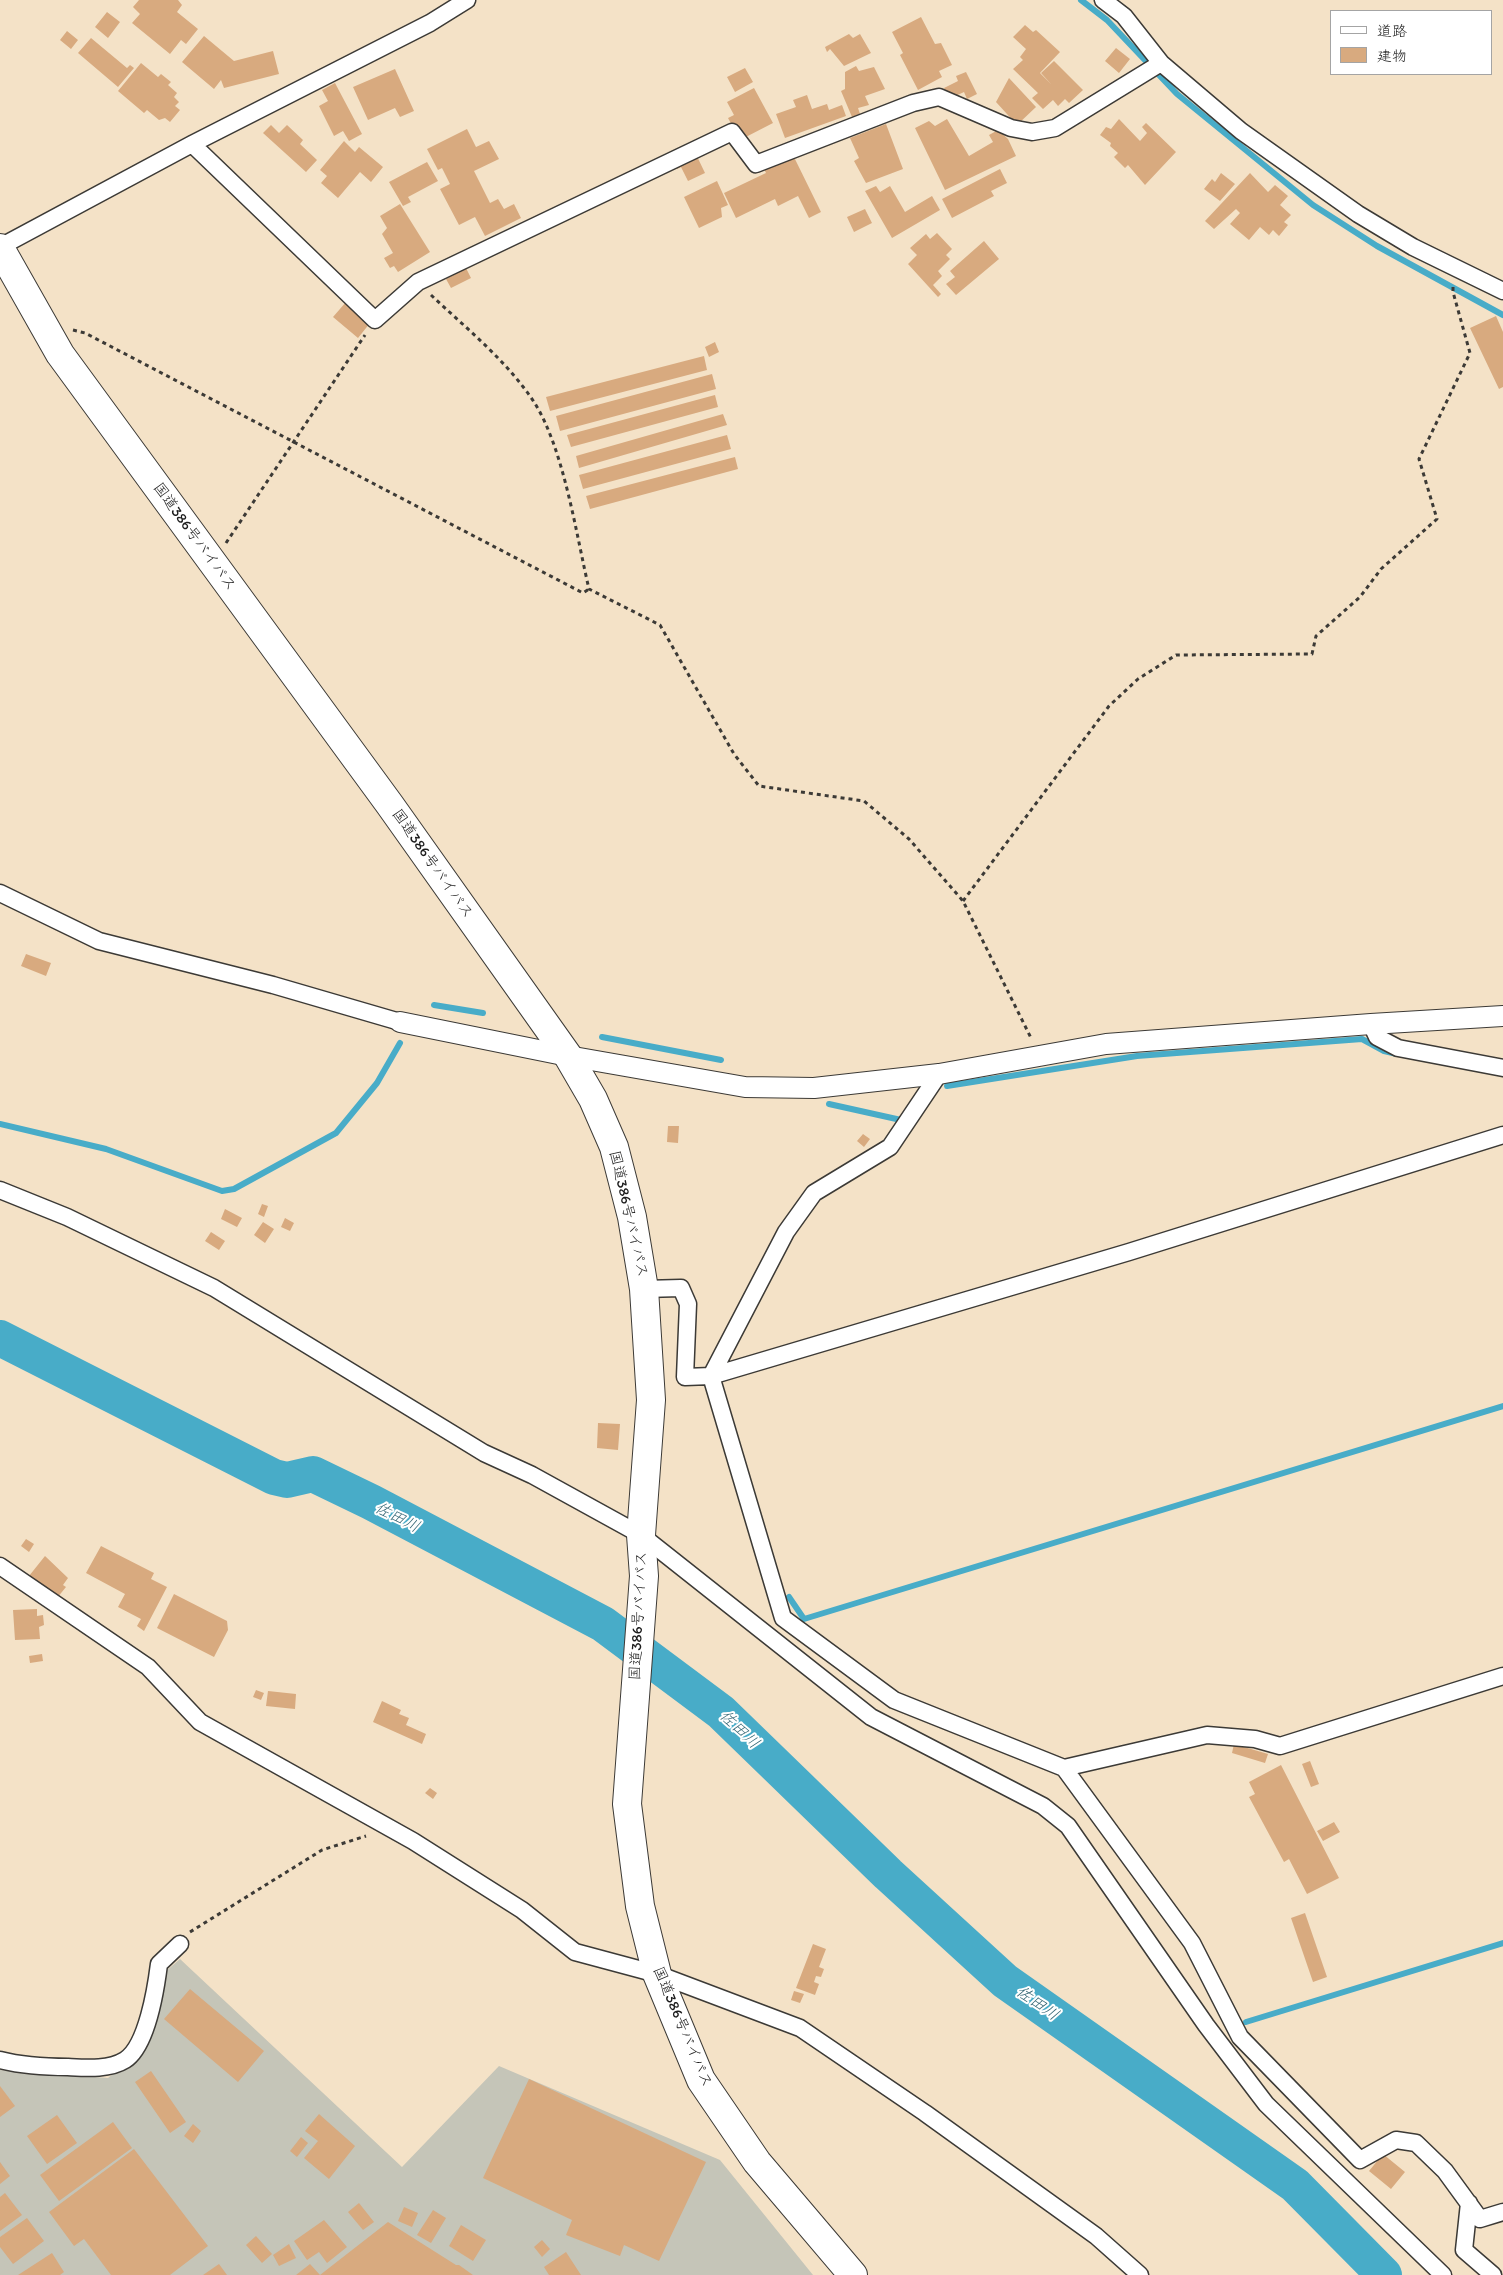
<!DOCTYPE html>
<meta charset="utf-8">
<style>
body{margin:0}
#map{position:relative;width:1503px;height:2275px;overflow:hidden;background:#f4e2c7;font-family:Itim,"Klee One",sans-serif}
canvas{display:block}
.legend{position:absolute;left:1330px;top:10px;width:162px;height:65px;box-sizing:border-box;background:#fff;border:1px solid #a4a4a4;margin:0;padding:6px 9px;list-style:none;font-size:15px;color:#1c1c1c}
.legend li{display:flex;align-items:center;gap:10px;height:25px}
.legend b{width:25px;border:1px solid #a4a4a4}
</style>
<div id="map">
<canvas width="1503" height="2275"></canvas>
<ul class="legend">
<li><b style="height:6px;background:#fff"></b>道路</li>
<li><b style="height:14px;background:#d8aa7f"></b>建物</li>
</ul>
</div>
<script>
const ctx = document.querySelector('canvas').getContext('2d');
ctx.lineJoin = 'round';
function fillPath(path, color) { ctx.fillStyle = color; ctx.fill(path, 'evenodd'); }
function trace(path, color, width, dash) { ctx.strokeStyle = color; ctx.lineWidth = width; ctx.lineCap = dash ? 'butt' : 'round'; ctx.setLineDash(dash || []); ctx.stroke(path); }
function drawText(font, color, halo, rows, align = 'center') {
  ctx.font = font + ' Itim,"Klee One",sans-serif'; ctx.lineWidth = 4; ctx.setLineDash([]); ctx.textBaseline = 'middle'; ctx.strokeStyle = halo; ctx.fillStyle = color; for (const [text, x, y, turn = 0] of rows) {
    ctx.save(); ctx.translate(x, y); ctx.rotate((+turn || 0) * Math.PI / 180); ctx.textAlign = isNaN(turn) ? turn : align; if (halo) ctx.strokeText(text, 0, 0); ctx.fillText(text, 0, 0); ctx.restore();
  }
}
fillPath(new Path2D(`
 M180,1959L402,2167L499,2066L720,2160L813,2275H0V2070L108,2078L144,2048L165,1972Z`), '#c5c5b8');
trace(new Path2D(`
 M1081,0L1107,20L1177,94L1313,205L1377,246L1503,315
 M434,1005L483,1013
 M602,1037L721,1060
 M947,1086L1137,1056L1362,1039L1384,1051L1397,1054
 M829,1104L901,1120L904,1116
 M0,1124L106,1149L222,1191L234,1189L336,1133L377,1083L400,1043
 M789,1597L804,1619L1503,1406
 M1246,2022L1503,1943`), '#48acc8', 6);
trace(new Path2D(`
 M0,1338L274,1477L287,1480L313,1474L371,1502L603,1624L721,1712L888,1874L1005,1981L1295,2185L1384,2275`), '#48acc8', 36);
fillPath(new Path2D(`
 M139,0H178L182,5L177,12L198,29L186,44L181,40L170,54L132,23L140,14L133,7Z
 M107,12L120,22L108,38L95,27Z
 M921,17L935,44L941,43L952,65L939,71L942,77L918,90L900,55L903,53L892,32Z
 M1025,25L1033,32L1036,30L1060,52L1040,73L1051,84L1041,73L1054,61L1083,90L1069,103L1065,99L1058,106L1053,100L1043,109L1032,98L1038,93L1013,69L1023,60L1020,57L1026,49L1013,37Z
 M67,31L78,40L71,49L60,40Z
 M849,34L853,38L860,34L871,53L844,66L830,49L827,52L825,47Z
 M204,36L234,61L273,51L279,74L224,88L221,80L214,89L182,62Z
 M91,38L127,68L130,65L134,68L118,87L78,53Z
 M1116,48L1130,59L1119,73L1105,61Z
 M141,63L158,77L161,74L171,82L168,85L177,93L174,97L179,102L175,106L180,110L170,122L165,118L159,120L147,110L144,113L118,91Z
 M856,66L859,71L874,67L885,89L865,96L869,105L858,108L860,114L852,117L841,91L845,89V72Z
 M745,68L753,82L735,92L727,77Z
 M395,69L414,111L400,117L395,108L368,120L353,87Z
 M966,72L977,94L967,99L964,92L949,99L944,88L958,81L956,76Z
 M1009,78L1036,107L1017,125L996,102Z
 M335,83L362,134L349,141L343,131L334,136L319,106L328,101L322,90Z
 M754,88L773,123L740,140L728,118L734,115L727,102Z
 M807,95L812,109L827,104L829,110L842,105L846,116L785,138L776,114L796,107L793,100Z
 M947,119L969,156L993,142L989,135L998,130L1008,139L1016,156L945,190L915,128L929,121L935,126Z
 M1119,119L1140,141L1147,133L1142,127L1146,123L1176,152L1145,185L1128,165L1125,168L1114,157L1118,153L1110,146L1111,143L1100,135L1106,127L1111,129Z
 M886,124L903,169L866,183L854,161L859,158L850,138Z
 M271,125L279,133L287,125L303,140L300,144L317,160L306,172L263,133Z
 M467,129L476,147L489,141L499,159L474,171L490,203L498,199L504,209L514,204L521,218L485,236L475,217L459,225L440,189L450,184L442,168L438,170L427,149Z
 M344,141L355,152L359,147L383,167L371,182L360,172L338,198L321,183L327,176L320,170Z
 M692,146L705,173L688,181L681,167L677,169L671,156Z
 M791,151L821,212L809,218L798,196L778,206L775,199L736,218L724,193L766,173L762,165Z
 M427,162L438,181L408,197L411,202L403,206L389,182Z
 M1000,169L1007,183L991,191L994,196L952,218L942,199Z
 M1221,173L1235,184L1220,201L1204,189L1212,179L1215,182Z
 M1250,173L1268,192L1275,185L1288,196L1280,205L1291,215L1284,222L1288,225L1279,236L1273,230L1269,235L1260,227L1249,240L1230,224L1240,213L1236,209L1214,229L1205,221Z
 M717,181L728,205L721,208L722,217L699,228L684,197Z
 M876,186L880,192L890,186L905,212L932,196L940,210L892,238L865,191Z
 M400,204L430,252L398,272L394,266L390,268L384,258L393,253L382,234L387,228L380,216Z
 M865,209L872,223L854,232L847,217Z
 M937,233L952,249L946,255L950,259L938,271L942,276L933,285L941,294L938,297L908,264L917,255L910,248L926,234L930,239Z
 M984,241L999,259L956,295L946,284L955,277L950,271Z
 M466,268L471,278L451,288L446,279Z
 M346,302L370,323L358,338L333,317Z
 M1496,316L1503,332V387L1499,389L1470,328Z
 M715,342L719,352L709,357L705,347Z
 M704,356L707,370L550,411L546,397Z
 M712,374L716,389L560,431L556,416Z
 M715,395L718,407L571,447L567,435Z
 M723,414L727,425L579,468L576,456Z
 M727,435L731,449L583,489L579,475Z
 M735,457L738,469L590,509L586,496Z
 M26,954L51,963L46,976L21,966Z
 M668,1126H679L678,1143L667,1142Z
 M863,1134L870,1139L864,1147L857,1141Z
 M262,1204L268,1206L264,1217L258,1214Z
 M225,1209L242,1218L237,1227L221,1219Z
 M285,1218L294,1223L290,1231L281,1227Z
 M263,1222L274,1229L265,1243L254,1235Z
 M211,1232L225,1241L219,1250L205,1241Z
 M598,1423L620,1424L618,1450L597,1448Z
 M26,1539L34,1544L29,1552L21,1546Z
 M101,1546L154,1573L151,1579L167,1587L144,1631L137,1626L141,1619L118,1607L125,1594L86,1573Z
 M45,1556L68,1578L63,1585L66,1587L57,1598L29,1576Z
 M174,1594L227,1621L228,1630L214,1657L157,1628Z
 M37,1609V1616L43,1615L44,1625L39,1627L40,1639L15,1640L13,1610Z
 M42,1654L43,1661L30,1663L29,1656Z
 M256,1690L264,1693L261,1700L253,1697Z
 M268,1691L296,1694L295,1709L266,1706Z
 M382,1701L401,1710L399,1714L409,1718L406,1725L426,1734L422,1744L373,1722Z
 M1234,1744L1268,1754L1265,1763L1232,1753Z
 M1310,1761L1319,1784L1311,1787L1302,1764Z
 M1281,1765L1339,1878L1307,1894L1289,1859L1284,1862L1249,1797L1255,1794L1249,1782Z
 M430,1788L437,1793L433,1799L425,1793Z
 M1334,1822L1340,1832L1323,1841L1317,1831Z
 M1305,1913L1327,1977L1313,1982L1291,1918Z
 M813,1944L826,1949L819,1967L824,1969L821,1977L816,1976L814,1982L819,1984L815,1995L796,1988Z
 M190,1989L264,2051L238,2082L164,2019Z
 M794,1991L804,1994L800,2003L791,2000Z
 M151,2071L186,2122L170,2133L135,2082Z
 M529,2079L706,2162L659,2261L624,2245L620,2256L566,2235L572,2220L483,2178Z
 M0,2086L15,2106L0,2117Z
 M319,2114L355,2146L329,2179L304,2158L318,2141L305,2131Z
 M57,2115L77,2143L47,2164L27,2136Z
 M113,2122L132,2148L59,2201L40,2175Z
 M193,2124L201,2131L193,2143L184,2136Z
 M301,2137L308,2143L297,2157L290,2151Z
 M134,2149L208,2246L170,2275H111L84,2239L74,2246L49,2212Z
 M1383,2154L1405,2172L1391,2189L1369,2171Z
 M0,2162L10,2176L0,2184Z
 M5,2193L22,2215L0,2231V2197Z
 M359,2203L374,2222L363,2230L348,2212Z
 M404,2207L418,2213L412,2227L398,2221Z
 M433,2210L446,2218L431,2243L417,2235Z
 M27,2218L44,2241L13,2264L0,2247V2237Z
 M324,2220L347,2247L327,2263L319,2252L307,2260L294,2241Z
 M388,2222L456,2265H459L473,2275H320Z
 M461,2225L486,2240L473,2261L449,2246Z
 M256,2236L272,2254L262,2263L246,2245Z
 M542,2240L550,2249L542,2257L534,2247Z
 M289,2244L296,2258L279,2266L273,2255Z
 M566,2252L581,2275H549L544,2267Z
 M52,2253L64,2272L60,2275H18Z
 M219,2264L227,2275H203Z
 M310,2264L320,2275H296Z`), '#d8aa7f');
const minor = new Path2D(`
 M1103,0L1124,16L1161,63L1241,131L1358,214L1413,247L1503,291
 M192,144L375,320L418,282L732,132L756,164L913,103L939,97L1011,128L1032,132L1055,128L1161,63
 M0,247L192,144L430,23L467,0
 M0,893L99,941L273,985L400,1022
 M1371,1024L1377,1037L1398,1048L1503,1068
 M939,1074L890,1147L814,1193L786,1232L711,1376L783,1618L894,1700L1064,1768L1192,1943L1240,2037L1360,2160L1396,2140L1416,2143L1445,2171L1480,2219L1503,2212
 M0,1190L67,1217L214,1288L484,1453L532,1475L641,1535L871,1717L1043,1806L1068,1826L1206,2025L1266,2104L1443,2275
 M644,1289L681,1288L688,1304L685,1377L711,1376L1129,1252L1503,1135
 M0,1566L148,1667L200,1722L413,1841L522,1910L575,1952L657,1974L800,2028L925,2113L1096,2236L1140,2275
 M1064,1768L1207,1735L1255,1739L1280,1746L1503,1676
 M0,2060C23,2066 44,2067 68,2067C86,2068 109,2070 125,2060C147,2046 156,1988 159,1964L180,1944
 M1469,2203L1464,2250L1493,2275`);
const tertiary = new Path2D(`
 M400,1022L568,1056L745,1087L814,1088L939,1074L1106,1044L1371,1024L1503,1016`);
const trunk = new Path2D(`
 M0,248L60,354L390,805L568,1056L593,1099L614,1147L632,1217L644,1289L651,1400L641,1535L644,1576L627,1804L640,1906L657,1974L701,2080L757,2162L853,2275`);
trace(minor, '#3c3a36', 19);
trace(tertiary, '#3c3a36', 22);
trace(trunk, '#3c3a36', 30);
trace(new Path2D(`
 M431,295C467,329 507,361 534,402C564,449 576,534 589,589L660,625L734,754L759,786L864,801L909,839L963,901L1031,1038
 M73,330L85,333L583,593L589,589
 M226,543L365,335
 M963,901L1109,706L1138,679L1176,655L1312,654L1316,636L1360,597L1381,569L1437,519L1419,459L1470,353L1453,292V286
 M190,1932L322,1850L366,1836`), '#3c3a36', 3, [4, 4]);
trace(minor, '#fff', 16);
trace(tertiary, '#fff', 20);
trace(trunk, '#fff', 28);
drawText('15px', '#1c1c1c', '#fff', [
 ["国道386号バイパス",194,537,54],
 ["国道386号バイパス",432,864,55],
 ["国道386号バイパス",628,1214,77],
 ["国道386号バイパス",639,1616,-87],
 ["国道386号バイパス",682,2027,67]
]);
drawText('italic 16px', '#326472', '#fff', [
 ["佐田川",397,1518,27],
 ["佐田川",739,1730,43],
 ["佐田川",1037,2004,35]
]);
</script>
